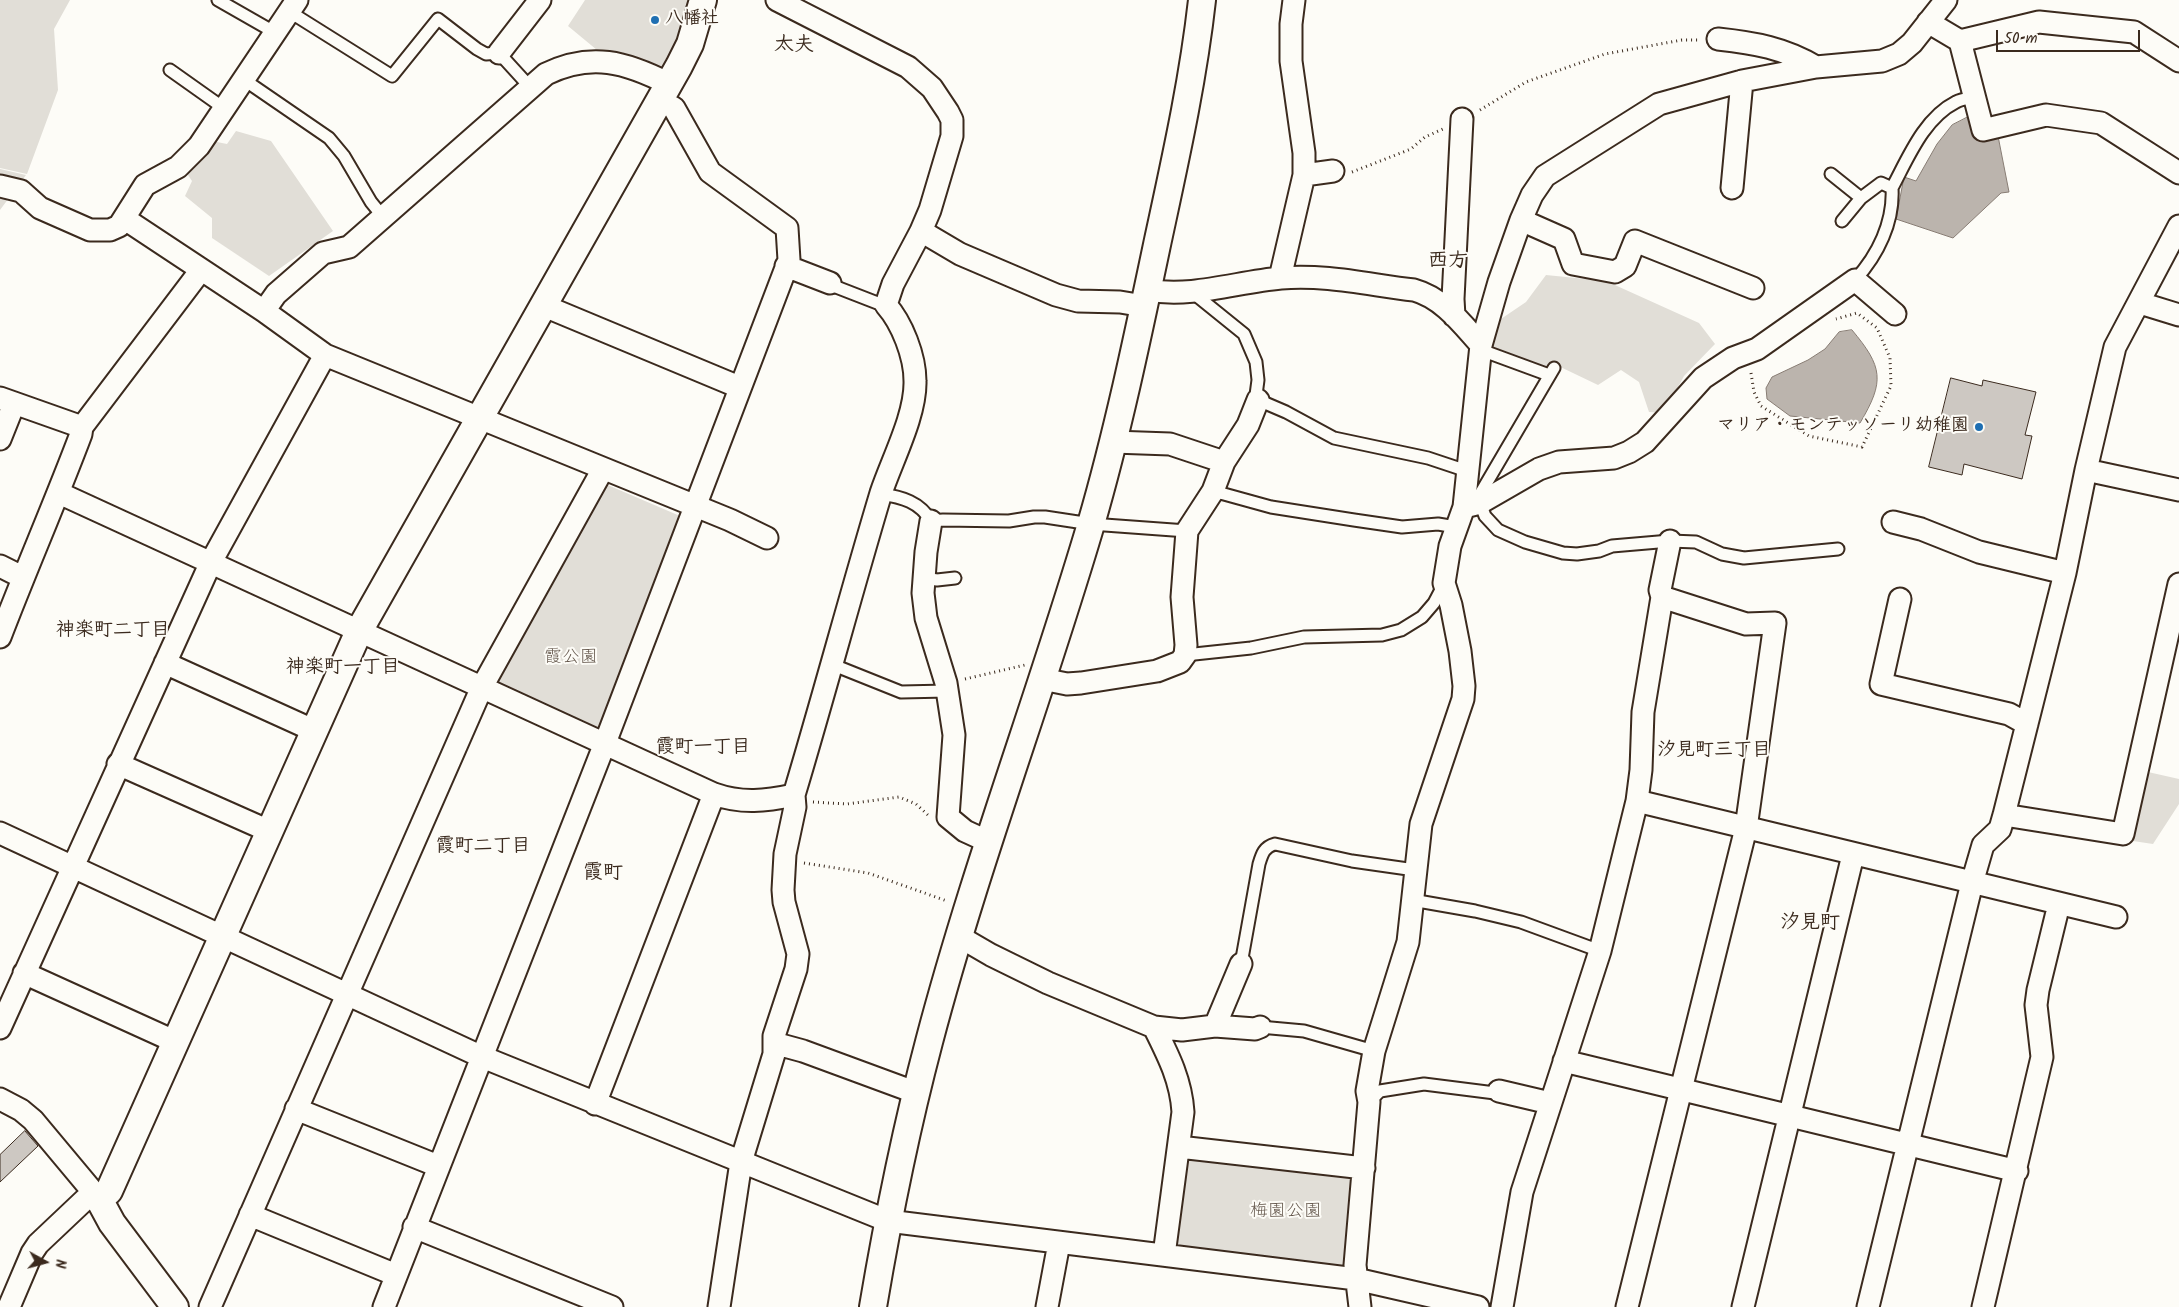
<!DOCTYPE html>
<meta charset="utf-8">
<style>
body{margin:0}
#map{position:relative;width:2179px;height:1307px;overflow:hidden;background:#fdfcf7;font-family:Kalam,sans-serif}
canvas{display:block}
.north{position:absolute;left:20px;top:1237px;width:50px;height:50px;-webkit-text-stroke:4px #fdfcf7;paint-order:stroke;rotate:97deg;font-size:14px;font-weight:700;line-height:20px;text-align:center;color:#3b2a1e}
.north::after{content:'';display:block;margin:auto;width:18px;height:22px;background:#3b2a1e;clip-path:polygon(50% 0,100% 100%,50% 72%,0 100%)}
.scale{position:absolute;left:1996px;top:30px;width:144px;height:22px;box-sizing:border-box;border:2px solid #3b2a1e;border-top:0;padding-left:6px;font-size:15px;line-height:18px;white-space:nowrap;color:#3b2a1e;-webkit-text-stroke:4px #fdfcf7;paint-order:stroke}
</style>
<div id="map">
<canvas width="2179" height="1307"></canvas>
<div class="north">N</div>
<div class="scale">50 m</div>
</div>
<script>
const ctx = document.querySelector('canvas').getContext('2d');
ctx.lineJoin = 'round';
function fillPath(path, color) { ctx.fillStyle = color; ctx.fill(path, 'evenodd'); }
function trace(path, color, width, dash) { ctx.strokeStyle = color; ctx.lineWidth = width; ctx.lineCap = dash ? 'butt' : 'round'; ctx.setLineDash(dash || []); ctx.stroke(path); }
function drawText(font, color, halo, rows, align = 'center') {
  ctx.font = font + ' Kalam,"Klee One",sans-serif'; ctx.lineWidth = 4; ctx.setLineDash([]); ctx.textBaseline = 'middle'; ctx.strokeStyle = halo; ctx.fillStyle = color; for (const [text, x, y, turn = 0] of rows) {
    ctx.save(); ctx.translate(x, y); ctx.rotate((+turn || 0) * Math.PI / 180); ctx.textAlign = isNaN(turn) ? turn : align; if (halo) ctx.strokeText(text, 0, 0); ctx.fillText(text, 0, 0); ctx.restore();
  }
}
fillPath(new Path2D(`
 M0,0H70L54,29L58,90L27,174L0,168Z
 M585,0H691L681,31L665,66L653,68L603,55L568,26Z
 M236,131L271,141L333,231L269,276L212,238V218L185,196L192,181L184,169L212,141L227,144Z
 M0,169L26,175L0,210Z
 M1546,275L1606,281L1699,323L1715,344L1684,376L1664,413L1649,412L1639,382L1621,370L1598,385L1550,362L1545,370L1491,349L1498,321L1526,302Z
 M603,483L687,519L601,736L490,689Z
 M2148,772L2179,779V804L2153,844L2133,841Z
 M1190,1154L1346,1172L1352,1179L1345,1263L1338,1268L1177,1247L1171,1241L1183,1159Z`), '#e1ded7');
const water = new Path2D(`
 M1970,116L1998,136L2009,192L2001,193L1953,238L1896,219L1904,177L1916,181L1937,144L1952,125Z
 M1852,330C1883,367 1885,381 1860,423L1790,416L1767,399L1766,388L1772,377L1808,360L1825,349L1839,332Z`);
fillPath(water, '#bbb4ad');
trace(water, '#887d74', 1);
const building = new Path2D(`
 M1951,378L1982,386L1983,380L2036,392L2025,435L2032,436L2022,479L1964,464L1962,475L1929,467Z
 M25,1131L38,1146L0,1182V1155Z`);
fillPath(building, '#cdc8c2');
trace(building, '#3b2a1e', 1);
const service = new Path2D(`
 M218,0L274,32
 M287,14L298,17L392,76L438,19L477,49L486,54L499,53L530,87
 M170,70L225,109
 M243,79L329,138L344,156L371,202L384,218
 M1831,174L1861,198
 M1892,188C1908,158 1924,118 1956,102C1961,99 1969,98 1975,97
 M1842,221L1861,198L1881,183L1892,188C1894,222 1878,255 1855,280
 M830,283L831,285L880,304L886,305
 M1192,292L1244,334L1256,362L1258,380L1256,395L1258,400L1286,412L1334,438L1428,458L1458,468L1467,473
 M1481,350L1549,375
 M1213,491L1271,507L1354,520L1402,527L1438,524L1456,527
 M881,494C902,497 920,502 931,521L943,520L1009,521L1034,517H1045L1091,524L1187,531
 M1476,501L1554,368
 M1480,503L1485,516L1498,530L1525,542L1563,553L1577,554L1599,551L1612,546L1670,541L1696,542L1722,554L1744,558L1838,549
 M924,578L937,580L955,578
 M1185,655L1251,648L1304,637L1382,635L1401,630L1422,617L1434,603L1444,584
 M831,664L901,692L947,691
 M1412,900L1475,911L1521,922L1600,951
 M1241,964L1259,864C1262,854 1264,847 1275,844L1352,861L1415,870
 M1260,1027L1304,1031L1374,1051
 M1369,1102L1380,1091L1424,1084L1495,1093L1499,1091`);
const minor = new Path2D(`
 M777,0L908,67L932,88L948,112L952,120V136L930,210L921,231L960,254L1056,295L1078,301L1120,302L1144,306
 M1928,22L1960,41L2039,22L2134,32L2179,61
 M1718,39C1755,43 1784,48 1816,67
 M1960,41L1983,130L2046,115L2101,123L2179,173
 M499,53L540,0
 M1304,175L1333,171
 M0,186L21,191L40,208L90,230H110L119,226L145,185L178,167L199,146L297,0
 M1732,188L1742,81
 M125,219L264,311L325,355L730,520L767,538
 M1521,220L1564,239L1573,264L1615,272L1625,266L1635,241L1753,288
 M786,266L830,283
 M1280,278L1304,175V153L1291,61V24L1294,0
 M1147,290C1193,298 1236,282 1281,278C1325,274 1370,285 1414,290C1443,298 1462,324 1481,345
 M2140,303L2179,315
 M542,305L739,387
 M264,311L276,294L323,253L349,247L546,74C591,52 626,62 669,84
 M1454,316L1453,299L1462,119
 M0,398L82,427
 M0,439L14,404
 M1113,442L1170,444L1224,462
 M2086,470L2179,490
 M59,493L714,794C742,804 766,801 794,795
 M1464,507L1480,503L1539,469L1559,462L1614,458L1629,452L1645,442L1703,378L1733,358L1757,349L1855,280L1895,314
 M931,521L926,552L923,593L926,618L946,683L954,735L948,817L965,831L989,842
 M1893,522L1921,529L1979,552L2065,573
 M0,566L22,577
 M1662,597L1660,590L1670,541
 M1900,599L1881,684L2009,714L2027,724
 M0,637C26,569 55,503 81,434L82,427L201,270
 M165,663L315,731
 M1042,679L1067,684L1081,683L1157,671L1180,662L1185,655L1186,645L1182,597L1187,531L1213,491L1224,462L1248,425L1258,400
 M118,764L269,831
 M1637,801L2116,917
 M2004,815L2123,834L2179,584
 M0,833L480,1056L888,1221L1356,1279L1478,1307
 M960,937L991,955L1048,983L1154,1027C1168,1055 1181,1080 1183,1112L1164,1255
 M24,973L176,1042
 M1215,1026L1241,964
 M1154,1027L1182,1030L1215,1026L1255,1029L1260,1027
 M0,1028L211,562L325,355
 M774,1046L781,1045L803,1051L917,1093
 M1564,1061L2017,1171
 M1499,1091L1550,1103
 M0,1099L21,1110L33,1120L99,1199
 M595,1104L714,794
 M296,1109L438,1166
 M1179,1147L1364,1168
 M250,1215L396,1275
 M414,1227L612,1307
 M9,1307L32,1253L38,1244L93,1192
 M210,1307L482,687L603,469
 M384,1307L605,743L789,260L787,228L710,172L674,108L659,100
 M719,1307L741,1162L774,1054V1036L796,969L798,954L784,902L783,890L785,854L795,807L794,795C824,695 851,593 881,493C892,460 916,415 915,381C915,356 902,323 886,305L893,284L921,231
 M1047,1307L1059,1243
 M1360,1307L1355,1265L1369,1102L1367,1091L1374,1051L1408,942L1421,824L1463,699L1464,686L1460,651L1451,605L1444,583L1450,546L1464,507L1481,345L1499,282L1521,220L1532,195L1545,176L1659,104L1742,81L1816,67L1882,61L1899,54L1912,43L1946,0
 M1502,1307L1522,1192L1600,951L1637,801L1641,770L1643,712L1662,597L1746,624L1775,623L1746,828L1627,1307
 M1743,1307L1853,855
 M1868,1307L1972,883L1983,845L2000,829L2004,815L2065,573L2086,470L2115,347L2179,226
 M1983,1307L2042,1057L2036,1005L2038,990L2059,904`);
const tertiary = new Path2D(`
 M175,1307L112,1223L99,1199L109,1191L359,631L679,66L690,44L703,0
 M873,1307C888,1218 906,1129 929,1042C975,867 1040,697 1091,524C1118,431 1138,335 1158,240C1175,161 1193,81 1202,0`);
trace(service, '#3b2a1e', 15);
trace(minor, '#3b2a1e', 25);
trace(tertiary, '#3b2a1e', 30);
trace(new Path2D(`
 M1480,110L1526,82L1605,54L1682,40H1699
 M1352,172L1411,149L1425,137L1443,129
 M1751,373L1754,392L1761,406L1809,436L1862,447L1891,386L1890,358L1877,328L1857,313L1836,319
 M965,679L1025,665
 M813,802L847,804L899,797L916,804L929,816
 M804,863L868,873L947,901`), '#3b2a1e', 3, [1, 4]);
trace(service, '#fdfcf7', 11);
trace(minor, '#fdfcf7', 21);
trace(tertiary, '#fdfcf7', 26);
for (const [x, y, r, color] of [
 [655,20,5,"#1f6fb2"],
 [1979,427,5,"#1f6fb2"]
]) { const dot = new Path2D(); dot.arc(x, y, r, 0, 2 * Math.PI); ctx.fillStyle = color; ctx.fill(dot); trace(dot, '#fdfcf7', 2); }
drawText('bold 18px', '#3b2a1e', '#fdfcf7', [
 ["八幡社",665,20],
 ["マリア・モンテッソーリ幼稚園",1969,427,"right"]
], 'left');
drawText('18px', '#64574c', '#fdfcf7', [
 ["霞公園",571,659],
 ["梅園公園",1286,1213]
]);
drawText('bold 19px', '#3b2a1e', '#fdfcf7', [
 ["神楽町二丁目",113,632],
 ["神楽町一丁目",343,669],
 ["霞町一丁目",703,749],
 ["汐見町三丁目",1714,752],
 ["霞町二丁目",483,848]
]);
drawText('bold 20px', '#3b2a1e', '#fdfcf7', [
 ["太夫",794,47],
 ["西方",1448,263],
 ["霞町",603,875],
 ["汐見町",1810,925]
]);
</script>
